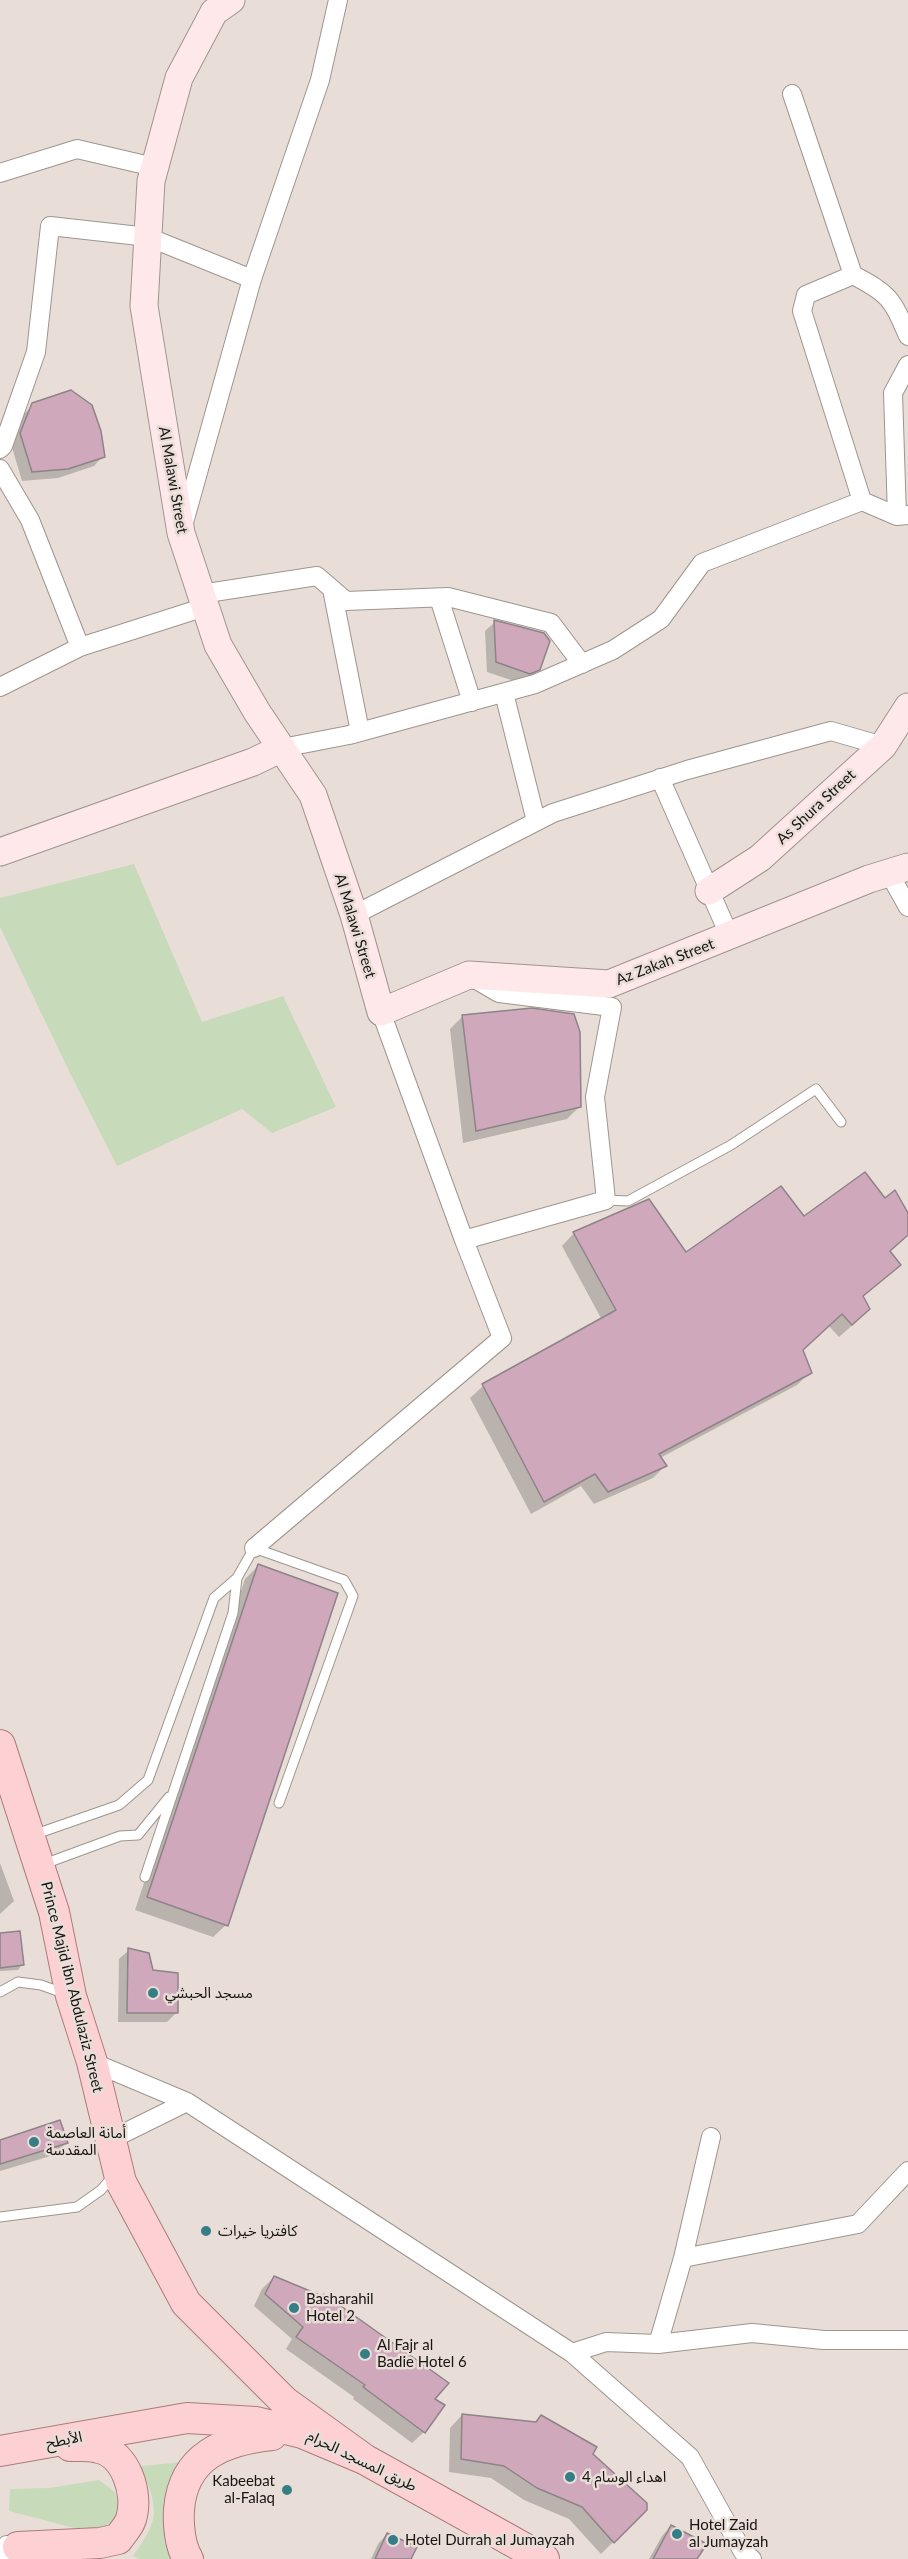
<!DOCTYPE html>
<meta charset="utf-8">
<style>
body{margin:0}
canvas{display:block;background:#e8ded7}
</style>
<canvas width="908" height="2559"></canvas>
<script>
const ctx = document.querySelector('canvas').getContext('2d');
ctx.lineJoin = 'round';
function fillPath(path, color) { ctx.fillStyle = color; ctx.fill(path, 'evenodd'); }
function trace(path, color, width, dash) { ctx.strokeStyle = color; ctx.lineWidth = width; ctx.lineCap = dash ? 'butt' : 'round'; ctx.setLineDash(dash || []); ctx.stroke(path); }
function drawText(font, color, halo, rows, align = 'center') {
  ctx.font = font + ' Lato,"Noto Sans Arabic",sans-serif'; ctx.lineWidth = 5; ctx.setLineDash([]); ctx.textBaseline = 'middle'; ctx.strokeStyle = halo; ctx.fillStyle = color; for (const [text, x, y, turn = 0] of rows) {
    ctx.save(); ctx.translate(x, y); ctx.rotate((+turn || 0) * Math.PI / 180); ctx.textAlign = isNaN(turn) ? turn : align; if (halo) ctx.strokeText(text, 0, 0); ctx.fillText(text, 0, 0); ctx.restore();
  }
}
fillPath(new Path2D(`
 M134,864L202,1022L283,996L336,1107L272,1133L242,1109L117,1166L69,1071L0,927V898Z
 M183,2462C164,2506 160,2512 170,2559H140L133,2556C161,2517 158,2510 141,2466Z
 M99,2480L115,2492L120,2508C112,2523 105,2531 86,2531L9,2511L10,2489L49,2488Z`), '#c7dbbb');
fillPath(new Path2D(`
 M33,405L103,456L94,466L58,478L22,481L11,444L23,415Z
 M495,622L539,669L529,679L520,683L487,672L485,631Z
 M463,1016L580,1106L567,1119L463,1143L450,1029Z
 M885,1201L908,1216V1233L888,1252L899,1265L862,1298L856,1322L839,1337L829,1326L801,1351L810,1372L797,1385L660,1458L665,1466L653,1478L594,1504L581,1486L531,1514L470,1398L483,1386L602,1320L562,1246L574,1233L686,1254L803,1218Z
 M258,1566L226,1925L213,1937L135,1910L245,1579Z
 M0,1863L14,1901L0,1914Z
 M0,1934L22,1965L18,1970L0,1971Z
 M129,1950L152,1971L177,2012L167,2022H118L119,1959Z
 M0,2142L66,2143L54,2155L0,2171Z
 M274,2277L433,2400L424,2432L412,2443L353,2399L354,2397L286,2349L292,2339L254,2306L262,2289Z
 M462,2415L591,2454L646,2509L601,2554L569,2519L524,2500L491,2478L449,2472L450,2428Z
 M671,2526L695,2558L697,2559H649L662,2536Z
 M387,2534L410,2558L413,2559H371L378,2544Z`), '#0003');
const building = new Path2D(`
 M71,390L92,405L101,431L105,457L68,469L32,472L20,433L32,403Z
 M494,620L544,633L550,641L540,670L530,674L496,662Z
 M532,1008L574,1014L580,1032L581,1107L476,1131L462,1015Z
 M865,1172L885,1198L895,1190L908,1213V1235L890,1251L901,1265L863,1296L870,1309L852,1325L842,1314L803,1350L812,1373L659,1454L667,1466L608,1492L595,1474L544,1502L482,1384L616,1310L573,1232L649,1199L686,1252L781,1186L804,1216Z
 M258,1564L338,1593L228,1926L147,1897Z
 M20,1931L24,1965L0,1968V1933Z
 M128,1948L149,1953L153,1970L178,1973V2013H127Z
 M60,2120L68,2143L0,2164V2140Z
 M274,2276L322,2296L324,2294L449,2383L435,2399L445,2405L425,2433L363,2387L365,2385L296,2337L303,2327L265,2294Z
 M462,2414L536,2422L541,2415L597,2447L593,2454L647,2503V2510L614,2543L582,2507L537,2488L504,2466L461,2459Z
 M671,2525L707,2544L697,2559H653Z
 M387,2533L417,2547L411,2559H375Z`);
fillPath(building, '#cfa8bb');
trace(building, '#8d8388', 1.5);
const lane = new Path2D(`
 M606,1200L628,1201L731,1145L816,1089L841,1122
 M33,1835L119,1805L148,1780L214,1598L237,1578
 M44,1864L120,1836L138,1835L169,1797
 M145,1877L233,1613L237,1578L254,1548L344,1580L353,1596L279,1803
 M0,1992L18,1982L41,1985L66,1994
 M0,2217L77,2207L101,2190L114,2175`);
const street = new Path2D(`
 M792,94L853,275C890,294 892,299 908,336
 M0,173L77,149L154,167
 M853,275L806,295L802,311L862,501
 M0,449L3,446L36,352L50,226L148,237L252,279
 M0,469L30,520L80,647
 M897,516L893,393L908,365
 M183,526L252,279L320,80L338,0
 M332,589L360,732
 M201,594L317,576L346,601L448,597L551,623L582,664
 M439,598L472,702
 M0,687L80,647L205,607
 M504,693L536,821
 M282,748L349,735L535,684L613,650L661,619L702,563L862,501L897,516L908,515
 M660,778L730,937
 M889,873L908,907
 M354,915L553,813L687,770L831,731L883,746
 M381,1012L464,1240L606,1200L595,1097L612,1007L499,993L475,979
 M254,1548L502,1338L464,1240
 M92,2062L187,2102L572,2353L690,2457L743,2552L752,2559
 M110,2140L187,2102
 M683,2258L711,2137
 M658,2344L683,2258L858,2224L908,2171
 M572,2353L606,2342L658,2344L752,2333L824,2340H908
 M2,2559L7,2545`);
const secondary = new Path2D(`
 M231,0L214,12L179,78L151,181L144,306L181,533L218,645L257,712L313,795L354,915L381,1012L469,975L609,984L869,879L908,867
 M0,852L253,762L282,748
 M709,891L760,858L883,746L908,707`);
const primary = new Path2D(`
 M0,1745L54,1912L71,1996L92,2062L121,2182L186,2303L285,2402L364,2459
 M0,2451L187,2418L256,2422L302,2433L364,2459L544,2559
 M18,2547L100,2543L118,2539C122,2533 129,2526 131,2519C139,2494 126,2454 99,2448C90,2445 79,2446 70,2446
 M188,2559C180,2546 178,2525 179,2510C183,2455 225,2440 272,2435`);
trace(lane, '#9e958e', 11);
trace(street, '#9e958e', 20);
trace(secondary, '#9e958e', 29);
trace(primary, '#ac7b7c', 32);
trace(lane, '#fff', 9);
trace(street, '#fff', 18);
trace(secondary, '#fee8e9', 27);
trace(primary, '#fdd1d3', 30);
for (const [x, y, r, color] of [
 [153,1993,6,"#367e86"],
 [34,2142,6,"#367e86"],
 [206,2231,6,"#367e86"],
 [294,2308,6,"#367e86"],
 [365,2354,6,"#367e86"],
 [570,2477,6,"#367e86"],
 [287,2490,6,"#367e86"],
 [677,2534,6,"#367e86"],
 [393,2540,6,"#367e86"]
]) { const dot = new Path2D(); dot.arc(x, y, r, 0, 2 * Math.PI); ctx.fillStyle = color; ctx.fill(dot); trace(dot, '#e8ded7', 2); }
drawText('15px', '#181412', '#e8ded7', [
 ["Al Malawi Street",173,480,80],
 ["As Shura Street",816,807,-43],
 ["Al Malawi Street",355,926,73],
 ["Az Zakah Street",665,962,-21],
 ["Prince Majid ibn Abdulaziz Street",72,1987,76],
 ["الأبطح",64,2440,-11],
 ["طريق المسجد الحرام",362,2461,26]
]);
drawText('15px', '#181412', '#e8ded7', [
 ["مسجد الحبشي",165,1993],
 ["أمانة العاصمة",46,2133],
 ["المقدسة",46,2150],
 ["كافتريا خيرات",218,2231],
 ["Basharahil",306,2299],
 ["Hotel 2",306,2316],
 ["Al Fajr al",377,2345],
 ["Badie Hotel 6",377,2362],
 ["اهداء الوسام 4",582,2477],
 ["Kabeebat",275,2481,"right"],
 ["al-Falaq",275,2498,"right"],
 ["Hotel Zaid",689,2525],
 ["al Jumayzah",689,2542],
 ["Hotel Durrah al Jumayzah",405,2540]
], 'left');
</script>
